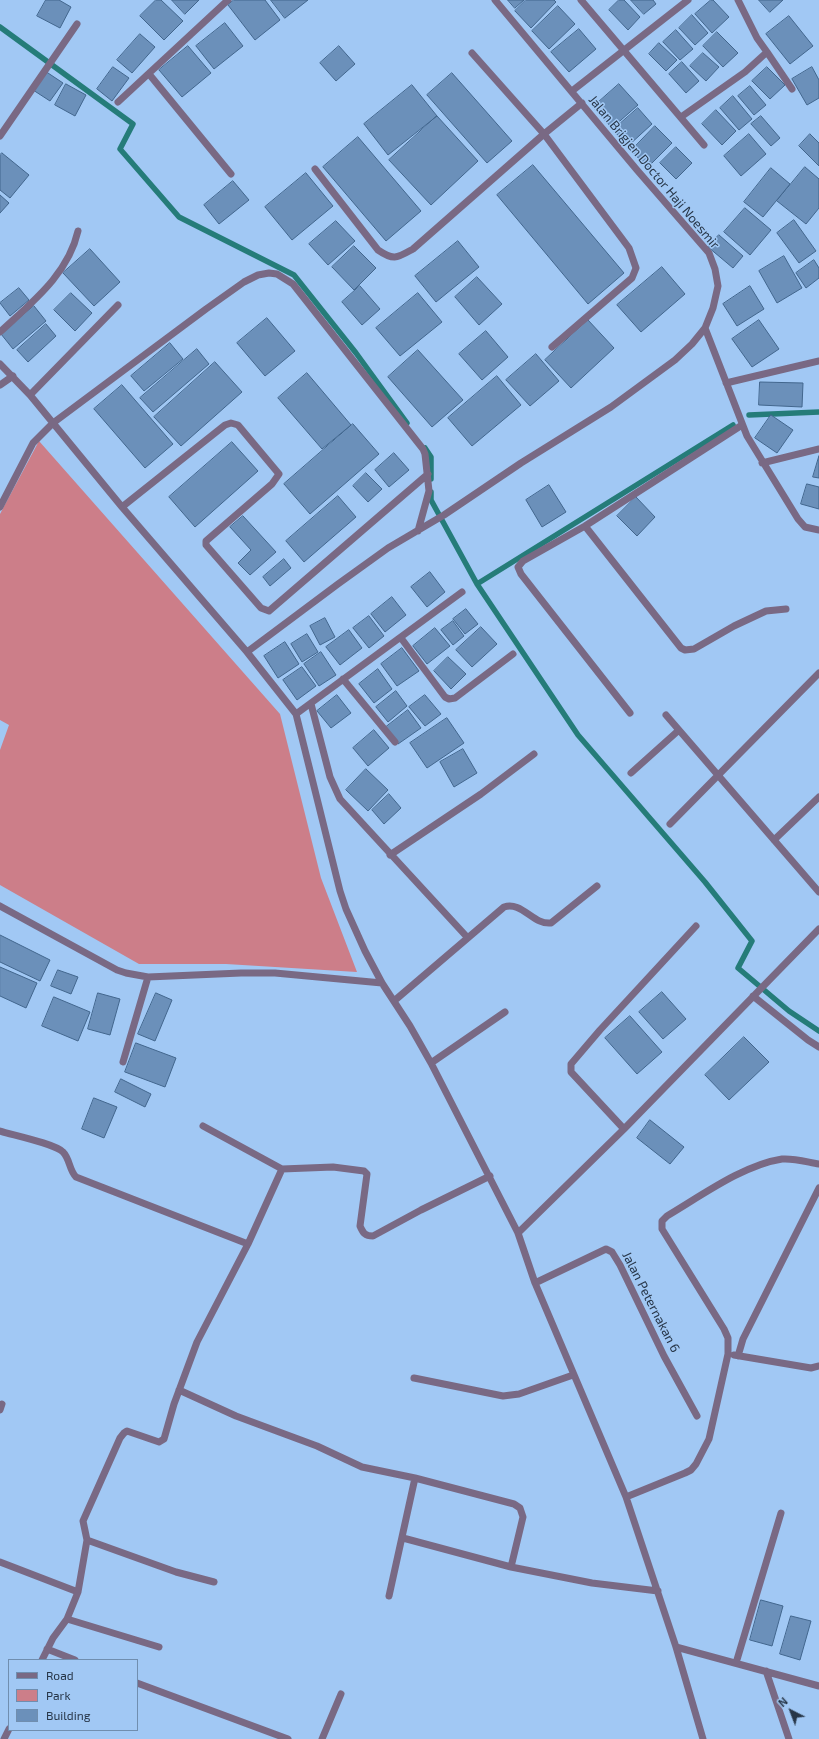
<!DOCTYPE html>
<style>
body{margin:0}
#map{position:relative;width:819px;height:1739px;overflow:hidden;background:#a1c8f4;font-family:"Exo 2",sans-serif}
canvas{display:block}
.legend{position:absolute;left:8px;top:1659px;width:130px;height:72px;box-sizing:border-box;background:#a1c8f4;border:1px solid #708eaf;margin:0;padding:5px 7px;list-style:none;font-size:12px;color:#273648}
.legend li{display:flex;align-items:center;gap:8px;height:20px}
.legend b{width:20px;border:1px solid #708eaf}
.north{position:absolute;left:771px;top:1691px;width:40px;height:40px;-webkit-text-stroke:3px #a1c8f4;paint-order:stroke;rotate:318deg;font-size:11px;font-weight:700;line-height:16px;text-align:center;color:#273648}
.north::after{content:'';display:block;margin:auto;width:14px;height:18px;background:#273648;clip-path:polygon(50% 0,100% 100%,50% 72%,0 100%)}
</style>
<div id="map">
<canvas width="819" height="1739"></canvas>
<ul class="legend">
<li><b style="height:5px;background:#796984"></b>Road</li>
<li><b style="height:11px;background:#cc7e89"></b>Park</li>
<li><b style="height:11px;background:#6b90ba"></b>Building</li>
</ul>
<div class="north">N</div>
</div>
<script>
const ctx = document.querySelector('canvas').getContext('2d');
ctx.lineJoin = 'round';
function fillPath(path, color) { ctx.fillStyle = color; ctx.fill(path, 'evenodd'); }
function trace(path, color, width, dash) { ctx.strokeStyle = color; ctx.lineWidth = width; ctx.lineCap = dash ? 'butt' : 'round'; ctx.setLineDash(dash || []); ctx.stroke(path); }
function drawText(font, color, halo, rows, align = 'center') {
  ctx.font = font + ' "Exo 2",sans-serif'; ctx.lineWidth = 3; ctx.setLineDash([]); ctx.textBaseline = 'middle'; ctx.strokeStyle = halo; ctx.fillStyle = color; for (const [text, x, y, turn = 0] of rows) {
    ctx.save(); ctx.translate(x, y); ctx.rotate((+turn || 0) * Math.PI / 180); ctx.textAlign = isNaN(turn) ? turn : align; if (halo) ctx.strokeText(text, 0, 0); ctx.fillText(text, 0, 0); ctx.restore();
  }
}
fillPath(new Path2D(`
 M39,441L280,714L321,878L357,972L226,964H139L0,885V750L9,725L0,720V514Z`), '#cc7e89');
trace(new Path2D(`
 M0,27L133,124L120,149L179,217L294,275L356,353L407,423
 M749,415L819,412
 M425,448L431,457V479
 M431,492V500L477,584L578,735L705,882L752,941L738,968L789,1011L819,1031
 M477,584L733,425`), '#257c79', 5.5);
const building = new Path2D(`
 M46,0H59L71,7L60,28L37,16Z
 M156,0H161L183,21L164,40L140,16Z
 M172,0H199L185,14Z
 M234,0H265L280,20L255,40L228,5Z
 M271,0H308L285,18Z
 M508,0H524L515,8Z
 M526,0H554L556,2L531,28L515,11Z
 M619,0H624L640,17L628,30L609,10Z
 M631,0H653L656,4L644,14Z
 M711,0H713L729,17L712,33L695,14Z
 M759,0H783L770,12Z
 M558,6L575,24L549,49L532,31Z
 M692,15L708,33L695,45L679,28Z
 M789,16L813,46L790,64L766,34Z
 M225,23L243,46L214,69L196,46Z
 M579,29L596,49L569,72L551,52Z
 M676,30L693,49L680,60L663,42Z
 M717,32L738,53L723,67L703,46Z
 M140,34L155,47L132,73L117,60Z
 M659,43L677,60L666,71L649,54Z
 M188,46L211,73L182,97L159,70Z
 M339,46L355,64L336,81L320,63Z
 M703,53L719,67L706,81L690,66Z
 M682,62L699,81L686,93L669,74Z
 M113,67L129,78L112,101L97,89Z
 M767,67L785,85L770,99L752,81Z
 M812,67L819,80V98L807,105L792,79Z
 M45,71L63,83L50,101L33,90Z
 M452,73L512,141L487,163L427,95Z
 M66,84L86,95L75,116L55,105Z
 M619,84L638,105L612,128L593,107Z
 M412,85L437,116L388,155L364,124Z
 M750,86L766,105L754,115L738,96Z
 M733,96L752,119L739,130L720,108Z
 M638,108L652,124L628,146L613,130Z
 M716,110L736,131L722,145L702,124Z
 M437,116L478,161L431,205L389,160Z
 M761,116L780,138L771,146L751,124Z
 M655,126L672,143L648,167L631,151Z
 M749,134L766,154L741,176L724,156Z
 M810,134L819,143V166L799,146Z
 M358,137L421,211L386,241L323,167Z
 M676,147L692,163L676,179L660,163Z
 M2,153L29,175L10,198L0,190V155Z
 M533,165L624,273L588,304L497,195Z
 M805,167L819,179V208L806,224L777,201Z
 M771,168L790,184L763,217L744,202Z
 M306,173L333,206L292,240L265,207Z
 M233,181L249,200L219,224L204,205Z
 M0,195L9,203L0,213Z
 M745,208L771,230L750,255L724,232Z
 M794,220L816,251L799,263L777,233Z
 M336,221L355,241L328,265L309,244Z
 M719,235L743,256L733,268L708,247Z
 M458,241L479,267L436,302L415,276Z
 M354,246L376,268L354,290L332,267Z
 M90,249L120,282L94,306L63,273Z
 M784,256L802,288L777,303L759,271Z
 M814,260L819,268V278L806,288L796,273Z
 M662,267L685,294L641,332L617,305Z
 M477,277L502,304L479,325L455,297Z
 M360,286L380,309L362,325L342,302Z
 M750,286L764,309L737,326L723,304Z
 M19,288L29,300L10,316L0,303Z
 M71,293L92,313L75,331L54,310Z
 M418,293L442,322L400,356L376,328Z
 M34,306L46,321L13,349L1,334Z
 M267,318L295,351L265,376L237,343Z
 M588,320L614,348L571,388L545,360Z
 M759,320L779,349L752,367L732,339Z
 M46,324L56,336L28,362L17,350Z
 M486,331L508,357L482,380L459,354Z
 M170,343L183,359L144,391L131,376Z
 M197,349L209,364L153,412L140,398Z
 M418,350L463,400L432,427L388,377Z
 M536,354L559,381L530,406L506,380Z
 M215,362L242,392L181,446L154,417Z
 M307,373L351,425L322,449L278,398Z
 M497,376L521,405L472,446L448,418Z
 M760,382L803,383L802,407L759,405Z
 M122,385L173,444L145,468L94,409Z
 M771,415L793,430L777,453L755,438Z
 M353,424L379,454L310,514L284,484Z
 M232,442L258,471L195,527L169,497Z
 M394,453L409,470L389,487L375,470Z
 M819,456V478L813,477Z
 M366,473L382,489L368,502L353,486Z
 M807,484L819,487V509L801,504Z
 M549,485L566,512L542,527L526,500Z
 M338,496L356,517L304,562L286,541Z
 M636,497L655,517L637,536L617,516Z
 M243,516L276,552L250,575L238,563L251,550L230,527Z
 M284,559L291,568L270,586L263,577Z
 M430,572L445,592L427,607L411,587Z
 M392,597L406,615L385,632L371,614Z
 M466,609L478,624L465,634L453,619Z
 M369,616L384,636L369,648L353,628Z
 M325,618L335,637L320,645L310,626Z
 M453,621L464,636L453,645L441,630Z
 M481,627L497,644L472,667L456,650Z
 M435,628L450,646L427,664L413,646Z
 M349,630L362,648L340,665L326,647Z
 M307,634L318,652L302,662L291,644Z
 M285,642L299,664L278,678L264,656Z
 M402,648L419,671L397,686L381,664Z
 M321,652L336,675L319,686L304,664Z
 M448,657L466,674L451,689L434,671Z
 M302,667L316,686L297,700L283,680Z
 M378,669L392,689L374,703L359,684Z
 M396,691L407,706L388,722L376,707Z
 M337,695L351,713L331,728L317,711Z
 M425,695L441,714L425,726L409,707Z
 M408,710L421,728L398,744L386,727Z
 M447,718L464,743L427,768L410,743Z
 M374,730L389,748L368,766L353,748Z
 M463,749L477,773L454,787L440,762Z
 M366,769L388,790L368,811L346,790Z
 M389,794L401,808L384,824L372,810Z
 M0,935L50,960L40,981L0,962Z
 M0,967L37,983L26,1008L0,996Z
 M58,970L78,977L71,994L51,986Z
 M662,992L686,1019L663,1039L639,1012Z
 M98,993L120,999L110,1035L88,1029Z
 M156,993L172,1000L155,1041L138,1034Z
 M54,997L90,1012L78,1041L42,1026Z
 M630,1016L662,1052L637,1074L605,1038Z
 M744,1037L769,1062L729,1100L705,1075Z
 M136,1043L176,1058L165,1087L125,1072Z
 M121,1079L151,1094L145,1107L115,1092Z
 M94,1098L117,1107L104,1138L82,1129Z
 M650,1120L684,1147L670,1164L637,1138Z
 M761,1600L783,1606L772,1646L750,1640Z
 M791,1616L811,1621L800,1660L780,1654Z`);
fillPath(building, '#6b90ba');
trace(building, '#42668d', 1);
trace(new Path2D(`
 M581,0L704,145
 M767,52L792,89
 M472,53L544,134L629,248L636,268L632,278L552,347
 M149,74L231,174
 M572,91L688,0
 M118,102L228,0
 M681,117L745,72L767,52L757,38L738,0
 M0,136L77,24
 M315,169L378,250C394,261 397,258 413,249L544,134L582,103
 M705,328L747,436L798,519L805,527L819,530
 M0,332C31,303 68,275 78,231
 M0,364L30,395L122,507L247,652L296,714L340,891L346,909L365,951L382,983L410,1026L431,1063L518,1233L535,1283L626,1497L676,1647L703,1739
 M726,383L819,361
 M0,385L13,376
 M30,395L118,305
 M762,463L819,449
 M0,507L33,443L53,423L206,309L244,282L258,275L269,273L277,274L293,284L423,449L425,454L429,491L418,531
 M122,507L225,425L231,423L238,425L279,474L272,484L206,541V545L261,608L269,611L428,474
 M585,526L681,648L685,650L694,649L734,626L766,611L786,609
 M401,638L445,697L449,699L455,698L513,654
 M247,652L338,584L388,548L444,515L521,463L611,407L675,360L692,344L705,328L713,308L718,286L715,269L709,253L637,170L495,0
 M343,679L395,742
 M311,704L330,777L340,799L467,937
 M630,713L521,574L518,567L523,561L585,526L742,425
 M296,714L462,592
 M666,715L819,892
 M631,773L679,730
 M670,824L819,673
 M774,840L819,797
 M390,855L481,794L534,754
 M0,906L117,970L126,973L148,977L241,973H275L382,983
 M753,996L808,1040L819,1047
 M394,1001L504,907C522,901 533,925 551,923L597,886
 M123,1062L148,977
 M431,1063L505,1012
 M203,1126L282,1169L333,1167L364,1171L367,1174L360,1226C363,1233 365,1236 373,1236L421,1210L490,1176
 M624,1129L571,1072V1064L600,1030L696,926
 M0,1131C13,1135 56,1144 63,1152C70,1159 69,1170 76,1177L248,1244
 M518,1233L624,1129L819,929
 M535,1283L606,1249L612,1252L620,1265L664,1356L697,1416
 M734,1355L811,1368L819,1366
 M738,1356L743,1339L819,1188
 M414,1378L503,1396L519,1394L573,1375
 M179,1390L236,1416L317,1446L362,1467L415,1478L514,1504L520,1508L523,1517L511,1567
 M0,1410L2,1404
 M626,1497L685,1473L691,1470L696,1464L709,1439L728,1354V1338L724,1329L662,1229V1221L667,1216C701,1196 743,1165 782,1159C794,1158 807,1162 819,1164
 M403,1538L511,1567L592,1583L658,1591
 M87,1540L176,1572L214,1582
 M0,1562L78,1592
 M389,1596L415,1478
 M67,1619L159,1647
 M676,1647L819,1686
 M47,1649L75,1660
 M42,1660L53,1638L67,1619L78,1592L87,1540L83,1521L120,1438L124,1433L127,1431L159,1442L164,1439L174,1404L197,1342L248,1244L282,1169
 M736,1663L781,1513
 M766,1671L789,1739
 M137,1683L288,1739
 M4,1739L9,1729
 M322,1739L341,1694`), '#796984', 7);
drawText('13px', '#273648', '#a1c8f4', [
 ["Jalan Brigjen Doctor Haji Noesmir",654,172,50],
 ["Jalan Peternakan 6",651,1302,63]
]);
</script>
